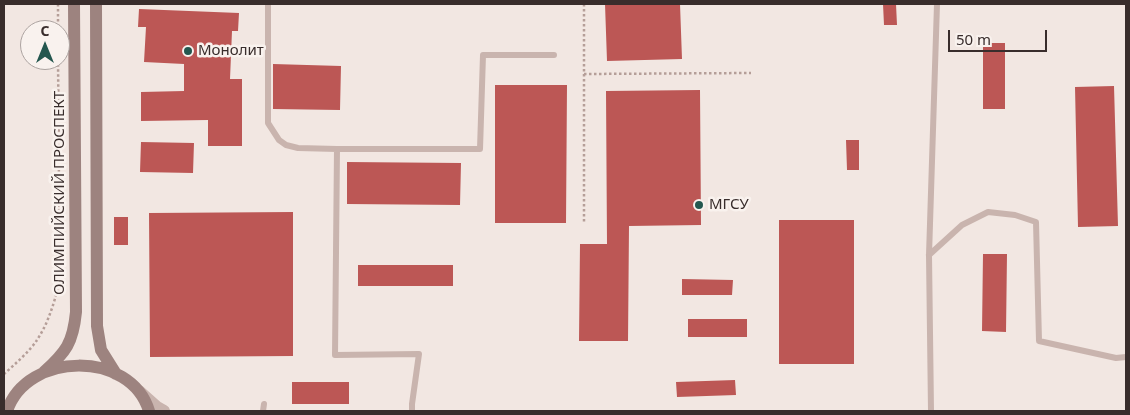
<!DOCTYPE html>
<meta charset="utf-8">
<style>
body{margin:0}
#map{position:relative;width:1130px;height:415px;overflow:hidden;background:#f2e7e2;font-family:"Noto Sans",sans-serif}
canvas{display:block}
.frame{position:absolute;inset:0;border:5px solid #392d2c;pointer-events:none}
.north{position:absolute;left:20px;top:20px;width:50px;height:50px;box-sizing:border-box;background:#f9f2ee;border:1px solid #aca3a0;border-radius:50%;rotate:0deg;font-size:14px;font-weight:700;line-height:20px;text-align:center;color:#392d2c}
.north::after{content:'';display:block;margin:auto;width:18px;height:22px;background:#24574f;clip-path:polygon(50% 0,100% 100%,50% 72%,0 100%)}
.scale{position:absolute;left:948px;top:30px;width:99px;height:22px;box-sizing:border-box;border:2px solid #392d2c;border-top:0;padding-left:6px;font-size:15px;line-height:18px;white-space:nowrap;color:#392d2c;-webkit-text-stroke:4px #f9f2ee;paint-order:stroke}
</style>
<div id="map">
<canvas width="1130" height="415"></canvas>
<div class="frame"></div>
<div class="north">С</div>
<div class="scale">50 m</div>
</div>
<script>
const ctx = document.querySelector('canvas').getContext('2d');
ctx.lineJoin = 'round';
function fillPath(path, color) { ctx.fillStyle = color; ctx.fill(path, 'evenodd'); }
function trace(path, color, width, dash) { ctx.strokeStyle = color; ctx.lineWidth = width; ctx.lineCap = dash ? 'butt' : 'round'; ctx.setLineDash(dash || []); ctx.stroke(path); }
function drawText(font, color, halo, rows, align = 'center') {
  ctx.font = font + ' "Noto Sans",sans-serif'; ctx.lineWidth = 5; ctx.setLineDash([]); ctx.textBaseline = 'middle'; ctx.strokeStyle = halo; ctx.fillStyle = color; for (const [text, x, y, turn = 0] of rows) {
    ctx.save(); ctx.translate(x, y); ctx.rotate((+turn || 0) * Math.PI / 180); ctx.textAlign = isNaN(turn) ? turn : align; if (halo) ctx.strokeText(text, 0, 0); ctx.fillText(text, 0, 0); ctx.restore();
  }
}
fillPath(new Path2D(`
 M605,4H680L682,59L607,61Z
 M883,4H896L897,25H884Z
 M139,9L239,13L238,31H232L230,79H242V146H208V120L141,121V92L184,91V64L144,62L146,27H138Z
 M983,43H1005V109H983Z
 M273,64L341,66L340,110L273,109Z
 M495,85H567L566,223H495Z
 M1114,86L1118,226L1078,227L1075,87Z
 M700,90L701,225L629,226L628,341H579L580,244H607L606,91Z
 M846,140H859V170H847Z
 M141,142L194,143L193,173L140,172Z
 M347,162L461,163L460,205L347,204Z
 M293,212V356L150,357L149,213Z
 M114,217H128V245H114Z
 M779,220H854V364H779Z
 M983,254H1007L1006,332L982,331Z
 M358,265H453V286H358Z
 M682,279L733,280L732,295H682Z
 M688,319H747V337H688Z
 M735,380L736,395L677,397L676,382Z
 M292,382H349V404H292Z`), '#bc5755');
trace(new Path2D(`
 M58,4V30
 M584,4V223
 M584,74L751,73
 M4,374C14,365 30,351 37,340C47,325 52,309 57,292L59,163L58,60`), '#b59e98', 2.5, [2.5, 2.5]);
trace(new Path2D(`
 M268,4V123L279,140L286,145L298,148L337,149L335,355L419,354L412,404V411
 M337,149H480L483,55H554
 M929,255L962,225L988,212L1015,215L1036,222L1039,341L1116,358L1126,357
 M263,411L264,404
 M931,411L929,255L937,4`), '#c9b4ae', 6);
trace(new Path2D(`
 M139,391L157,407L164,411`), '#c9b4ae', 12);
trace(new Path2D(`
 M96,4L97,326L101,350L116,374
 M44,372C66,352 73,343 76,312L74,4
 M7,411C27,351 131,350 149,411`), '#9d837f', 12);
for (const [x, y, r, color] of [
 [188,51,5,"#24574f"],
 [699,205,5,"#24574f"]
]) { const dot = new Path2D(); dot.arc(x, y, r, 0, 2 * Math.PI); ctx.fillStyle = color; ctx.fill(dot); trace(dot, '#f9f2ee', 2); }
drawText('15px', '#392d2c', '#f9f2ee', [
 ["Монолит",198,51],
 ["МГСУ",709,205]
], 'left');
drawText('15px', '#392d2c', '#f9f2ee', [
 ["ОЛИМПИЙСКИЙ ПРОСПЕКТ",60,193,-90]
]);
</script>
